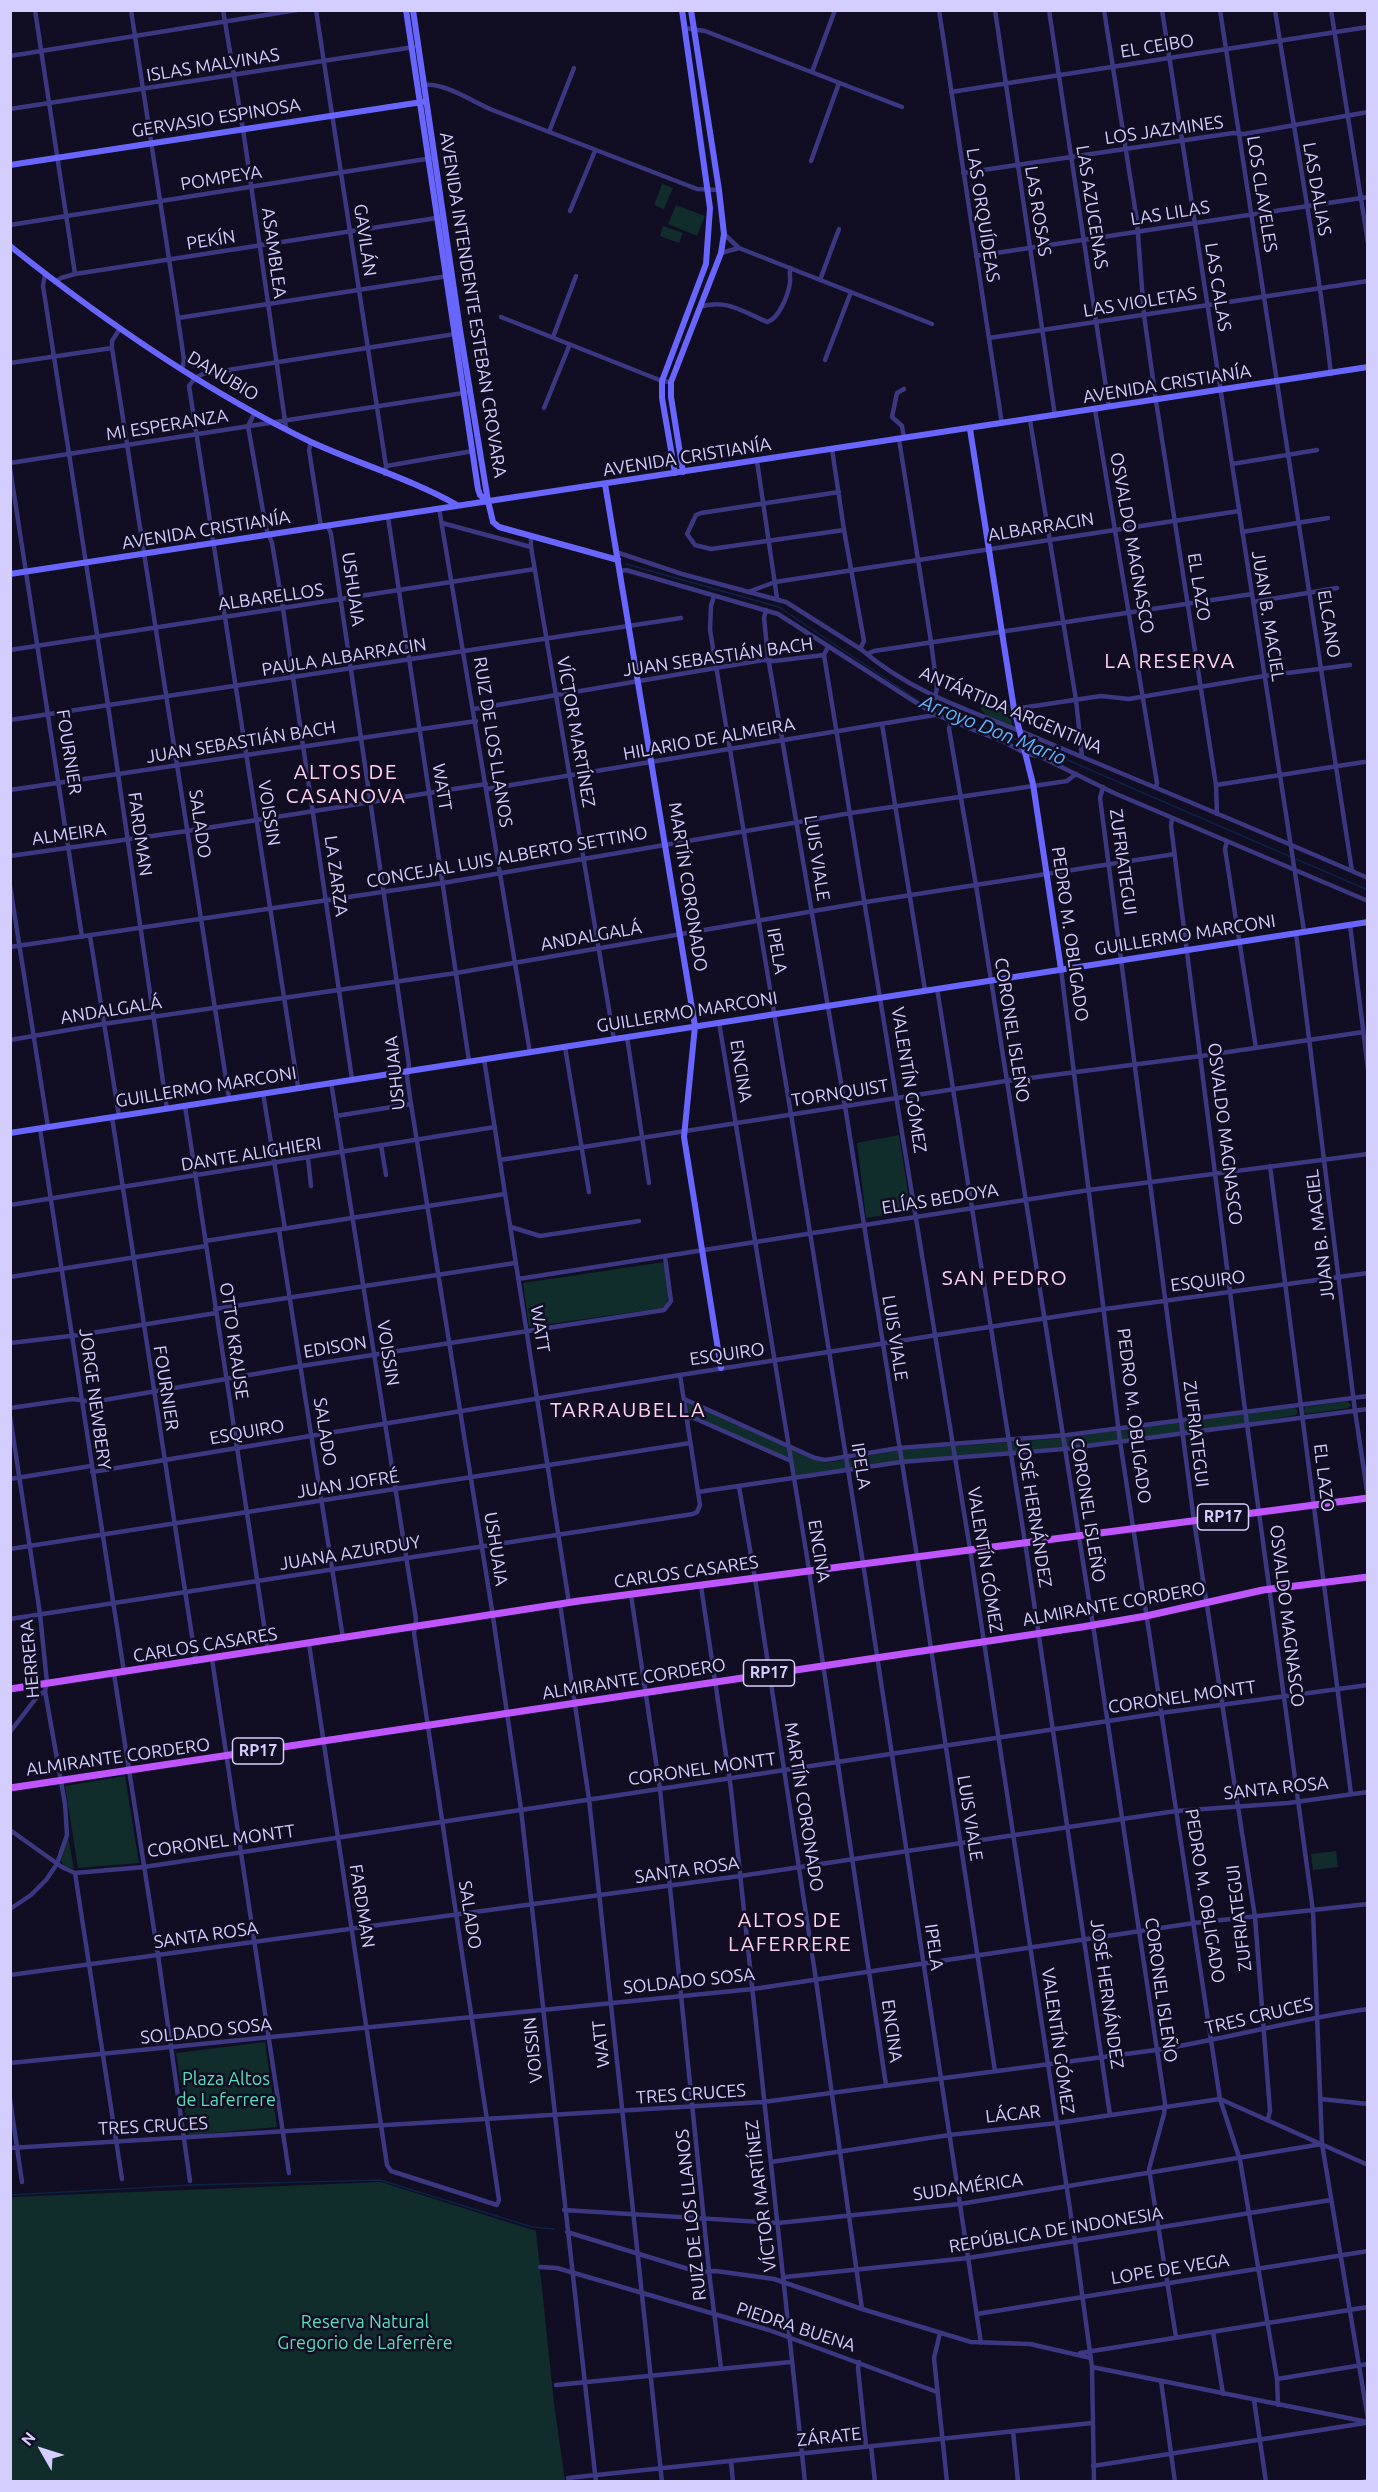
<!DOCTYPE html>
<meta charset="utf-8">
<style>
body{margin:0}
#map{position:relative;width:1378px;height:2492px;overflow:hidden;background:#110d22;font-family:Ubuntu,sans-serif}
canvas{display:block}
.frame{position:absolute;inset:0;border:12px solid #d4ceff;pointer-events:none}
.north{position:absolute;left:12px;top:2420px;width:60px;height:60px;-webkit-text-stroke:4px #110d22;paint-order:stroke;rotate:309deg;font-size:16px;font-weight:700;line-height:24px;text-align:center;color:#d4ceff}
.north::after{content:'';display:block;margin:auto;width:21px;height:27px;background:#d4ceff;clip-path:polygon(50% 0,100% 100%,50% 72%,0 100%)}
</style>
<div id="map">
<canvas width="1378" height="2492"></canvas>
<div class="frame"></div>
<div class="north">N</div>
</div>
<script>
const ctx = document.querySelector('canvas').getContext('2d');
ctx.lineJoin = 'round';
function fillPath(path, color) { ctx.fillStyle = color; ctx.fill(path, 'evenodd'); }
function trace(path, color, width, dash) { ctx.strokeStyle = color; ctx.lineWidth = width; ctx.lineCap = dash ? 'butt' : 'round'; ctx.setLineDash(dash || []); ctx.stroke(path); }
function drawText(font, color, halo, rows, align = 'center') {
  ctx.font = font + ' Ubuntu,sans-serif'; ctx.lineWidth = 5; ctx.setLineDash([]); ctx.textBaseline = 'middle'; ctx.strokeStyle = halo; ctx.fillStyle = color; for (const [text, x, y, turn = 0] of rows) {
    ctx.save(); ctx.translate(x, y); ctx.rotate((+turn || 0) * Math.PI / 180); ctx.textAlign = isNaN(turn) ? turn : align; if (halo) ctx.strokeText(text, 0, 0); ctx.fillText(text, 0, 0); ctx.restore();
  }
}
fillPath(new Path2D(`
 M662,184L673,188L664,209L654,205Z
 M676,205L705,216L697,236L668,224Z
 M663,226L683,233L679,243L660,236Z
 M1007,701L1013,727L986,716L980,708Z
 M899,1135L911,1211L866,1218L857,1143Z
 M664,1262C665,1275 675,1300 662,1308L529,1327L523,1283Z
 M683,1401L825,1463L899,1450L1064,1438L1246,1412L1295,1408L1298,1412L1296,1415L1245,1424L1063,1447L898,1461L795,1477L791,1462L694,1418H687Z
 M1347,1401L1351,1405L1349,1408L1306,1414L1304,1412L1305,1407Z
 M125,1776L139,1863L78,1868L65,1786Z
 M68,1836L74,1869L64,1866L61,1861Z
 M1336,1851L1338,1867L1313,1870L1311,1854Z
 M265,2042L277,2127L189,2135L176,2053Z
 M381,2182L536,2231L554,2403L565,2481H11L10,2197Z`), '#102c2b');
trace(new Path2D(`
 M626,564L779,607L925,705L1018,740
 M1026,742L1291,857
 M1296,859L1368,890
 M10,2195L191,2185L380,2180L532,2227L554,2229`), '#0c2347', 1.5);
trace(new Path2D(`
 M35,10L75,274
 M131,10L178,318L184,360L182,369
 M223,10L243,129L286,428
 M316,10L386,466L385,474
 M939,10L1002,424
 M995,10L1055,416
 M1049,10L1109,407
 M1104,10L1137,221L1144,315L1156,401L1216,785L1217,814
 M1162,10L1304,931
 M1220,10L1352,871
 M1275,10C1294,131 1317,252 1331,374
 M1331,10L1368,243
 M684,28L705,31L902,107
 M10,56L297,10
 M812,72L835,10
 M424,85C445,82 476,104 495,111L697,189L719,190
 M951,92L1368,27
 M10,109L414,47
 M549,132L574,68
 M811,161L839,83
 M963,173L1233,133L1244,134L1368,112
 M570,211L595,151
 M10,225L432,158
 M724,234L739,248L932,324
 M721,253L739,248
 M976,256L1368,197
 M45,274L43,286L108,705L167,1109
 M820,280L839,229
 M55,282L61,278L75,274L443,217
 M700,307C724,298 744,312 767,322C779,319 788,295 790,283C791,277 788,274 791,268
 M501,317L662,381L671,382
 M178,318L448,276
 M119,330L112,341V348L229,1098
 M553,337L576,276
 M989,338L1368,281
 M825,360L851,292
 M10,363L112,348
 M904,389L897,393L892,417L902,426L904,438
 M544,408L570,344
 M1095,410L1157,783L1156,788
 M255,412L248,426L266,528L272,543L283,609L352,1079
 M1030,420L1076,700L1082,756
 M899,439L931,642L937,687L935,698
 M311,442L309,450L321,527
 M832,449L844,530L864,641L860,649
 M757,461L777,598
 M10,463L470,392
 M1232,464L1317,450
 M386,466L473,451
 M10,468L82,937
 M839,492L701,513L696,515L687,534L695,545L711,549L844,530
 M439,508L530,1053
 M388,517L469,1061
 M442,523L531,547
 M328,526L331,534L409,1065L407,1077L411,1104L492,1610L521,1809L596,2482
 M1242,532L1328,518
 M531,536V547L614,1039
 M616,552L682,574L786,602L862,650C915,696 981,714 1044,741C1152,786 1260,831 1368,878
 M620,571L626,570L778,614L934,714L1004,742L1027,754L1039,756L1114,793L1368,901
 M748,592L775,582L1239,511
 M714,596L711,606L710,630L791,1114L863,1563L981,2343
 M1253,602L1337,588
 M766,610L764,618L768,657L845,1106L917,1556L995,2071
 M828,647L824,655L969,1543L1075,2242L1092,2367L1094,2482
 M10,650L535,569
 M867,654L874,651L1252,594
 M474,709L763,660L774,661L824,655
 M1014,709L1101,696L1129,699L1264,676L1350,665
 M10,720L681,618
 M951,721L949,729L976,885L1093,1625L1165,2103L1164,2114L1149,2169L1176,2337
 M882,724L925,990
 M1216,785L1364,762
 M1103,787L1100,798L1194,1521L1255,1917L1270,2111L1268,2119
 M487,789L935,715
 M10,790L476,721
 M1172,818L1171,826L1244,1402L1313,1911L1322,2144L1368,2419
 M1227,841L1225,849L1256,1048
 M10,856L187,831L486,784
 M10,886L48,1127
 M1350,925L1368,1069
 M1296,933L1355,1411L1368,1497
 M90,936L119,1116
 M10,947L443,883L851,813L1067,781L1076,774
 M1061,969L1120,1441L1220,2099L1240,2160L1277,2379L1278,2405
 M937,988L1025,1542L1110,2115
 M719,1022L807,1557L886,2085
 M627,1037L649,1183
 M10,1040L103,1024L456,973L866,902L1175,854
 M565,1047L589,1192
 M484,1059L569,1603
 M298,1087L189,386L195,378L203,374L455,334
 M263,1093L285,1229
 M185,1106L268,1651
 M336,1116L411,1104
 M112,1117L196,1662
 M40,1129L124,1672
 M381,1145L386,1175
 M308,1158L311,1186
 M500,1160L1006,1081L1201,1056L1363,1032
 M1270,1166L1351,1794
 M10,1205L495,1127
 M511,1227L540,1236L639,1221
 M279,1230L343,1638
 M205,1241L505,1194
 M10,1277L206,1246
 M518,1279L1089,1190L1368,1154
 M215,1309L515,1263
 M10,1343L79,1335L216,1313
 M684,1399L815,1458L825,1460L899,1448L1067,1435L1368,1396
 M10,1408L73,1399L93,1402L301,1366L664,1310L671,1301L665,1257
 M10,1416L40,1614L47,1683L45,1691L65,1804L67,1835L57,1864L46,1880L31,1895L10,1909
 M687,1418H694L791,1461
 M92,1472L680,1375L1105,1309L1368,1273
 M10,1479L91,1466
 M739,1487L755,1578L816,1980L862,2309
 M698,1492L901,1462L1064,1449L1368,1409
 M10,1549L690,1443
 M701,1586L731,1789L805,2482
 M631,1595L660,1789L710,2280L721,2368
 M560,1604L589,1799L662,2482
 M10,1619L693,1514L697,1512L700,1505L680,1375
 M309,1644L387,2165L391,2171L497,2205L499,2200L487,2120L414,1633L416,1619L331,1082
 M212,1659L289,2173
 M114,1674L158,1955L190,2181
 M10,1732L37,1697L45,1691
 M10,1830L62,1867L75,1873L144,1867L1161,1713L1368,1685
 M75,1873L122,2179
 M10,1975L740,1876L1176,1811L1288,1803L1368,1792
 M10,2063L753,1989L1194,1923L1368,1904
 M10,2099L22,2182
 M1321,2099L1368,2104
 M10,2148L763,2102L1156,2050C1227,2039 1296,2019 1368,2009
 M771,2162L949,2135L1057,2123L1220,2099L1368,2165
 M564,2210L778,2223L960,2204L1322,2144
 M567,2232L698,2272L716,2271L774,2279L862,2309L971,2342L1030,2344L1091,2358
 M540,2267L557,2268L769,2330L937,2392
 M785,2277L968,2258L1331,2200
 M977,2314L1368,2251
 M1213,2332L1223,2394
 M940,2333L934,2358L947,2482
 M1080,2353L1368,2307
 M859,2362L858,2368L866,2446
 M1092,2367L1368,2422
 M1277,2379L1368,2364
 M1161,2381L1175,2482
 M556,2385L791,2362
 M1254,2400L1266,2482
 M1013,2431L1018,2482
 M871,2446L875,2482
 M731,2461L733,2482
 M1093,2466L1365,2423
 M568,2478L1092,2423
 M1362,2482L1368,2481`), '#3b3881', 4.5);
trace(new Path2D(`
 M406,10L478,489L480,495L487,501
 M413,10L460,330L488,501L493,522L499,527L618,560
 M10,165L422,102
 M10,246C104,321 203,390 311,442C359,464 411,479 457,505
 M970,429L1014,709L1033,784L1061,969
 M683,472L671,397V382L721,253L724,234L719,190L691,10
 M675,473L662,398V381L706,264L710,208L682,10
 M605,484L695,1026L684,1137L721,1368
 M10,574L1368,367
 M10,1133L1368,922`), '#6965ff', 6);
trace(new Path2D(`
 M10,1689L579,1601L1368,1498
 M10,1788L1082,1627L1146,1616L1263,1590L1368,1577`), '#bf55ff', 7);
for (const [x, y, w] of [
 [1223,1517,51],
 [769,1673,51],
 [258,1751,51]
]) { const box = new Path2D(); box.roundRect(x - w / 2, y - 13, w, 26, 4.5); ctx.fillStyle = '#110d22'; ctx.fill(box); trace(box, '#d4ceff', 1.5); }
drawText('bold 16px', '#d4ceff', null, [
 ["RP17",1223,1517],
 ["RP17",769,1673],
 ["RP17",258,1751]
]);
drawText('18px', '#d4ceff', '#110d22', [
 ["EL CEIBO",1157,46,-9],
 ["ISLAS MALVINAS",213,65,-9],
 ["GERVASIO ESPINOSA",216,118,-9],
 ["LOS JAZMINES",1164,130,-8],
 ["POMPEYA",221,178,-9],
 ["LAS DALIAS",1317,189,80],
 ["LOS CLAVELES",1262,194,81],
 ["LAS AZUCENAS",1092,207,81],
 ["LAS ROSAS",1038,211,81],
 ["LAS LILAS",1170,213,-9],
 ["LAS ORQUÍDEAS",983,215,81],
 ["PEKÍN",211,240,-9],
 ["GAVILÁN",365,240,82],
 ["ASAMBLEA",274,253,82],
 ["LAS CALAS",1218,287,81],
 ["LAS VIOLETAS",1140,302,-9],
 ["AVENIDA INTENDENTE ESTEBAN CROVARA",473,305,81],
 ["DANUBIO",223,376,31],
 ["AVENIDA CRISTIANÍA",1167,384,-9],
 ["MI ESPERANZA",167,425,-9],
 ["AVENIDA CRISTIANÍA",687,457,-9],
 ["ALBARRACIN",1041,527,-9],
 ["AVENIDA CRISTIANÍA",206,530,-9],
 ["OSVALDO MAGNASCO",1132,543,80],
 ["EL LAZO",1199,587,81],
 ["USHUAIA",353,589,82],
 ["ALBARELLOS",271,597,-8],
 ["JUAN B. MACIEL",1268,616,81],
 ["ELCANO",1329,624,81],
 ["PAULA ALBARRACIN",344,657,-9],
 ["JUAN SEBASTIÁN BACH",718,657,-8],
 ["ANTÁRTIDA ARGENTINA",1011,710,23],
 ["VÍCTOR MARTÍNEZ",576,732,80],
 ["HILARIO DE ALMEIRA",709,739,-10],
 ["JUAN SEBASTIÁN BACH",241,742,-9],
 ["RUIZ DE LOS LLANOS",493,742,81],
 ["FOURNIER",69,752,81],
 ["WATT",442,787,81],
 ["VOISSIN",269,813,81],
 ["SALADO",200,824,82],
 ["ALMEIRA",69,834,-8],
 ["FARDMAN",140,834,82],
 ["CONCEJAL LUIS ALBERTO SETTINO",507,857,-10],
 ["LUIS VIALE",817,858,81],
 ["ZUFRIATEGUI",1123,862,82],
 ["LA ZARZA",336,876,82],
 ["MARTÍN CORONADO",688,887,81],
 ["PEDRO M. OBLIGADO",1070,934,82],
 ["GUILLERMO MARCONI",1185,935,-9],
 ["ANDALGALÁ",591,936,-10],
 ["IPELA",777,951,80],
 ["ANDALGALÁ",111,1010,-9],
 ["GUILLERMO MARCONI",687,1012,-9],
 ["CORONEL ISLEÑO",1012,1030,81],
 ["ENCINA",741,1071,81],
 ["USHUAIA",395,1073,-96],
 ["VALENTÍN GÓMEZ",909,1080,81],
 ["GUILLERMO MARCONI",206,1087,-9],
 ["TORNQUIST",840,1093,-9],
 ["OSVALDO MAGNASCO",1225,1134,83],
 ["DANTE ALIGHIERI",251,1154,-9],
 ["ELÍAS BEDOYA",940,1199,-9],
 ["JUAN B. MACIEL",1320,1235,-97],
 ["ESQUIRO",1208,1281,-7],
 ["WATT",540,1329,81],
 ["LUIS VIALE",895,1338,81],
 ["OTTO KRAUSE",234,1341,82],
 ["EDISON",335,1347,-9],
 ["VOISSIN",388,1353,81],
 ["ESQUIRO",727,1354,-8],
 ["FOURNIER",166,1388,81],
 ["JORGE NEWBERY",95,1399,82],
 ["PEDRO M. OBLIGADO",1134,1416,83],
 ["ESQUIRO",247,1432,-10],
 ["SALADO",325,1432,81],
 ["ZUFRIATEGUI",1196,1434,83],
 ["IPELA",861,1466,81],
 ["EL LAZO",1324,1478,83],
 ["JUAN JOFRÉ",348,1484,-9],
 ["CORONEL ISLEÑO",1088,1510,81],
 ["JOSÉ HERNÁNDEZ",1034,1513,81],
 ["USHUAIA",496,1549,81],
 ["ENCINA",819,1551,81],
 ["JUANA AZURDUY",350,1553,-9],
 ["VALENTÍN GÓMEZ",985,1560,81],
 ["CARLOS CASARES",686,1572,-8],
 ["ALMIRANTE CORDERO",1114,1604,-10],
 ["OSVALDO MAGNASCO",1287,1616,83],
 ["CARLOS CASARES",205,1645,-9],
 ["HERRERA",30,1659,-95],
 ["ALMIRANTE CORDERO",634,1679,-9],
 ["CORONEL MONTT",1182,1697,-8],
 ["ALMIRANTE CORDERO",118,1757,-8],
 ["CORONEL MONTT",702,1769,-8],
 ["SANTA ROSA",1276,1788,-6],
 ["MARTÍN CORONADO",804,1807,81],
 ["LUIS VIALE",970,1818,81],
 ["CORONEL MONTT",221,1841,-8],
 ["SANTA ROSA",687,1870,-8],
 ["PEDRO M. OBLIGADO",1205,1896,81],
 ["FARDMAN",362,1906,81],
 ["SALADO",470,1915,81],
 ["ZUFRIATEGUI",1239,1918,-97],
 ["SANTA ROSA",206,1935,-8],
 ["IPELA",934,1947,82],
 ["SOLDADO SOSA",689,1981,-6],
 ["CORONEL ISLEÑO",1161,1990,82],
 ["JOSÉ HERNÁNDEZ",1107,1994,82],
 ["TRES CRUCES",1259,2016,-13],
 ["SOLDADO SOSA",206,2031,-6],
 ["ENCINA",892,2031,82],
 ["VALENTÍN GÓMEZ",1058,2041,82],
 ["WATT",601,2044,-96],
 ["VOISSIN",533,2050,-96],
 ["TRES CRUCES",691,2094,-4],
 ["LÁCAR",1013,2114,-6],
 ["TRES CRUCES",153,2126,-3],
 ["SUDAMÉRICA",968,2187,-8],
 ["VÍCTOR MARTÍNEZ",761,2196,-97],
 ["RUIZ DE LOS LLANOS",691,2215,-96],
 ["REPÚBLICA DE INDONESIA",1056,2230,-9],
 ["LOPE DE VEGA",1170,2269,-9],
 ["PIEDRA BUENA",796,2327,18],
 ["ZÁRATE",829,2437,-6]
]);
drawText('18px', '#5adfbd', '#110d22', [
 ["Plaza Altos",226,2079],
 ["de Laferrere",226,2100],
 ["Reserva Natural",365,2322],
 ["Gregorio de Laferrère",365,2343]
]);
drawText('italic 20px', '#5cb4ff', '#110d22', [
 ["Arroyo Don Mario",993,730,22]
]);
ctx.letterSpacing = '1.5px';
drawText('21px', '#ffd0ee', '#110d22', [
 ["LA RESERVA",1170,661],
 ["ALTOS DE",346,772],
 ["CASANOVA",346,796],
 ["SAN PEDRO",1005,1278],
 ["TARRAUBELLA",628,1410],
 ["ALTOS DE",790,1920],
 ["LAFERRERE",790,1944]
]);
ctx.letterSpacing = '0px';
</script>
